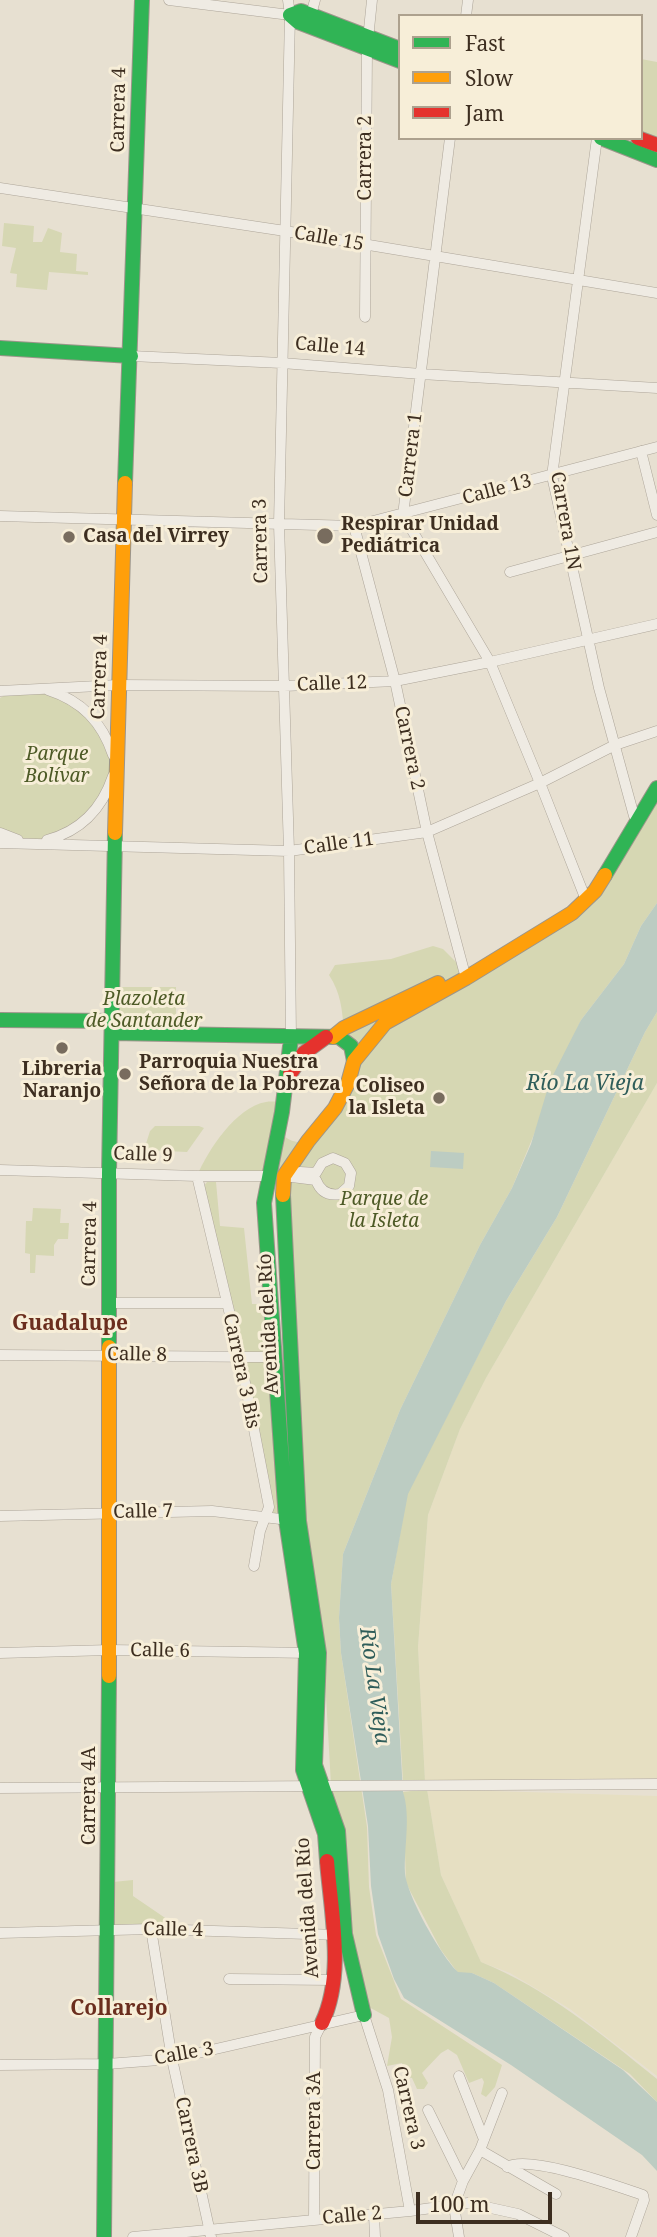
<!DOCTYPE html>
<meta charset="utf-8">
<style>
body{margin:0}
#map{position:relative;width:657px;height:2237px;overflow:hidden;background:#e7e0d1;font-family:"Noto Serif",serif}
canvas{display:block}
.legend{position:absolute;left:398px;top:14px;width:245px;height:126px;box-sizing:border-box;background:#f7eed8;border:2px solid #ada18e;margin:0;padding:9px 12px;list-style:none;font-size:21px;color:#3d2e20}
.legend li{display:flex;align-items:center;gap:14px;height:35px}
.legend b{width:35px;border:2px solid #ada18e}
.scale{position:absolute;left:416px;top:2192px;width:136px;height:32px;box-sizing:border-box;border:4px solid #3d2e20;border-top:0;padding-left:9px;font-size:21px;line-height:24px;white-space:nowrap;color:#3d2e20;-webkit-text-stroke:5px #f7eed8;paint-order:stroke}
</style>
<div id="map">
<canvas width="657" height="2237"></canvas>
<ul class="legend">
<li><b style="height:9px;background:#30b455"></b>Fast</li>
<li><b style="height:9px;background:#ff9f0a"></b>Slow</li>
<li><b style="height:9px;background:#e5322d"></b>Jam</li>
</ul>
<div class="scale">100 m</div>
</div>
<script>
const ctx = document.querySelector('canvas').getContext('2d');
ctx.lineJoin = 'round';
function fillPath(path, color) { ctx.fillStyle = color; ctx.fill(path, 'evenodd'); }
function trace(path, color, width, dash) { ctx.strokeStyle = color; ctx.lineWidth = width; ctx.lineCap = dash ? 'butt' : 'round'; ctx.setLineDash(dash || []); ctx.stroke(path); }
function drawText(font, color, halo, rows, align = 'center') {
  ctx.font = font + ' "Noto Serif",serif'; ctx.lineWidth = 6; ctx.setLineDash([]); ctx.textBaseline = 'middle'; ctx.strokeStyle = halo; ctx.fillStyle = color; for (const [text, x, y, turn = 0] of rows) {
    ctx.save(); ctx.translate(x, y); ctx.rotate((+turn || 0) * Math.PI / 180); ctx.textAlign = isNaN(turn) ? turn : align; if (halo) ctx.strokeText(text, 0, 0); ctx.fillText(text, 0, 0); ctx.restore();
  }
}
fillPath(new Path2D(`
 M657,1083V1778L425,1781L418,1647L428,1515L460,1429L486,1378Z
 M427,1789L657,1796V2076L570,2009L510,1973L481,1962L441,1875Z`), '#e6dfc2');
fillPath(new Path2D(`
 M641,59L657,62V138L641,132Z
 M4,223L34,226L33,242H42L48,228L62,233L60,252L77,254L76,271L88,272V275L49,272L47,290L16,287L17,274L10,273L16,248L2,246Z
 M48,690L89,713L117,765L96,810L46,840H20L0,833V698L9,693Z
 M657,788V903L641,926L624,964L581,1020L512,1188L480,1245L400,1410L343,1554L339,1618L341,1653L367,1827L369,1887L376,1935L401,1999L502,2065L495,2087L486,2097L481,2094L484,2082L482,2078L469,2083L457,2055L448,2049L441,2053L422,2073L428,2083L424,2089H417L412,2078L406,2077L402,2063L387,2066L392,2037L389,2018L367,2006L348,1936L344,1850L331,1785L325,1678L299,1521L284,1176H197C208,1150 236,1107 266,1102C271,1101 278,1102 283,1102L291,1038L328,1037L291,1070L284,1136C290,1141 297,1143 304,1142L352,1070C350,1057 346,1043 344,1030C342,1010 341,993 329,975L335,965L391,959L433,946L443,949L464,970L554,919L572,913Z
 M113,987H176V1035L112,1033Z
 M657,1012V1083L486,1378L460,1429L428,1515L418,1647L425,1781H403L391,1584L407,1494L506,1301L557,1217L645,1032Z
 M155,1126H199L204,1128L187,1152L144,1150L150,1131Z
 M207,1182H216L220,1226L244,1228L252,1304H271L286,1520L265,1518L268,1507L200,1191Z
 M33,1208L61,1209L60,1223H69L68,1239H58L54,1245V1256L36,1255L35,1273H30V1254L25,1253L26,1221H32Z
 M427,1789L441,1875L481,1962C548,1989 601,2034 657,2079V2102L630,2074L494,1983L472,1973H458L441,1950L406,1883L403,1792Z
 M133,1880V1896L177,1926L110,1927L113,1882Z`), '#d6d7b3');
fillPath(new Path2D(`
 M657,903V1012L645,1032L557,1217L506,1301L408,1494L391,1584L403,1792C411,1817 404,1846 405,1873C407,1896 441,1956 458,1972L472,1973L494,1983L623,2070L657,2102V2171L642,2155L511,2065L404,1998L394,1979L378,1934L371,1886L368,1826L341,1653L339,1618L343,1554L400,1410L480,1245L512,1188L531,1144L550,1081L581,1020L624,964L641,926Z
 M431,1151L464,1153L463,1169L430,1167Z`), '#bcccc2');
const street = new Path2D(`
 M169,0L290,15
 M288,0L290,15L279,524L289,851L291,1038
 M311,15L315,0
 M466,16L468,0
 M450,138L403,515L490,662L540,783L586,900
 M597,138L552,476L599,688L634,816
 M0,188L285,231L657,293
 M365,317L367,49L372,0
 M131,356L282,363L421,374L657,388
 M641,451L657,515
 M0,516L354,526L657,447
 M354,526L395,681L427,832L464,971
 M510,572L657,532
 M48,690C82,701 102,722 113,755
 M0,691L118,685L284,686L395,681L490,662L657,624
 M0,833L18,840
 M47,840C81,831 102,809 113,776
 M0,843L289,851L427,832L540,783L615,745L657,731
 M333,1158L345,1163L351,1173L349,1186L340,1194C328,1196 320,1191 316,1180L284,1176L300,1172L316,1173L322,1163Z
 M0,1170L197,1176H268
 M197,1176L240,1357L269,1507L260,1531L254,1566
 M108,1303H226
 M0,1355L274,1357
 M0,1516L212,1511L289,1520
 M0,1653L110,1650L312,1653
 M0,1788L657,1784
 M151,1929L172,2059L211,2237
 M0,1933L151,1929L339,1935
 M229,1979L334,1980
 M0,2065L107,2064L172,2059L364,2015L388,2090L410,2211
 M459,2076L483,2137
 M428,2110L463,2181
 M480,2150L556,2194
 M507,2167C529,2154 616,2186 643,2195L644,2200L631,2237
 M374,2214L375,2237
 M314,2220L315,2037L322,2023
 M133,2237L410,2211L468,2203L518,2214L564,2237
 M459,2237L454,2206L463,2181L480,2150L502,2093`);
const fast = new Path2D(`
 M290,15L298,22L400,61
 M290,15L301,11L400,49
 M601,138L657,160
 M0,348L131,356
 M125,483L142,0
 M605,875L657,788
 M0,1020L112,1021
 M112,1033L339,1037L351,1046L354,1061
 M291,1038L282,1112L264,1203L286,1520L306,1653L303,1770L325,1834L327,1861
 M283,1195L299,1521L319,1653L315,1765L338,1831L345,1934L364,2015
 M109,1347V1173L115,833
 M104,2237L109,1676`);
const slow = new Path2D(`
 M115,833L125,483
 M333,1037L344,1028L438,983
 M283,1195L284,1176L308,1141L335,1108L348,1083L354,1061L385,1023L466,978L572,913L595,891L605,875
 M109,1347V1676`);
const jam = new Path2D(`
 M638,138L657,145
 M290,1074L304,1053L326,1037
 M322,2023C345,1974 331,1913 327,1861`);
trace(street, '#ada599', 11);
trace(fast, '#9c958a', 16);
trace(slow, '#9c958a', 16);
trace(jam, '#9c958a', 16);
trace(street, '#efebe3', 10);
trace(fast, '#30b455', 14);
trace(slow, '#ff9f0a', 14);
trace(jam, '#e5322d', 14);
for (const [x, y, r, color] of [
 [325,536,9,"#786c5e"],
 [69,537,7,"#786c5e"],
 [62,1048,7,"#786c5e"],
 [125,1074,7,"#786c5e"],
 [439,1098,7,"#786c5e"]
]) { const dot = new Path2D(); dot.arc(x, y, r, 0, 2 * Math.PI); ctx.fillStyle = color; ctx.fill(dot); trace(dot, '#f7eed8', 2.5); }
drawText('19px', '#3d2e20', '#f7eed8', [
 ["Carrera 4",119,110,-89],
 ["Carrera 2",366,158,-90],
 ["Calle 15",329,239,10],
 ["Calle 14",330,347,5],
 ["Carrera 1",411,455,-83],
 ["Calle 13",497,490,-15],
 ["Carrera 1N",565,521,80],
 ["Carrera 3",261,541,-91],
 ["Carrera 4",100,677,-88],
 ["Calle 12",332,684,-2],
 ["Carrera 2",409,748,78],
 ["Calle 11",339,844,-8],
 ["Calle 9",143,1155,2],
 ["Carrera 4",90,1244,-89],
 ["Avenida del Río",269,1324,-93],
 ["Calle 8",137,1355,1],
 ["Carrera 3 Bis",241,1371,78],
 ["Calle 7",143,1512,-1],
 ["Calle 6",160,1651,1],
 ["Carrera 4A",90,1796,-90],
 ["Avenida del Río",308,1908,-94],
 ["Calle 4",173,1930,1],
 ["Calle 3",184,2054,-10],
 ["Carrera 3",408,2108,77],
 ["Carrera 3A",315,2121,-90],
 ["Carrera 3B",191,2145,78],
 ["Calle 2",352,2216,-5]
]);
drawText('bold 19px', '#3d2e20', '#f7eed8', [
 ["Respirar Unidad",341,525],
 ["Pediátrica",341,547],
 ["Casa del Virrey",83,537],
 ["Parroquia Nuestra",139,1063],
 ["Señora de la Pobreza",139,1085],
 ["Libreria",62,1070,"center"],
 ["Naranjo",62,1092,"center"],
 ["Coliseo",425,1087,"right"],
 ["la Isleta",425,1109,"right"]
], 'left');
drawText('italic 19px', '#4d5a26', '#f7eed8', [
 ["Parque",57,755],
 ["Bolívar",57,777],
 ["Plazoleta",144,1000],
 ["de Santander",144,1022],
 ["Parque de",384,1200],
 ["la Isleta",384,1222]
]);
drawText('italic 21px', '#2f5d5a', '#f7eed8', [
 ["Río La Vieja",585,1084],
 ["Río La Vieja",374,1686,82]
]);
drawText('bold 21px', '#6b2e1e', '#f7eed8', [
 ["Guadalupe",70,1324],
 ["Collarejo",119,2009]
]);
</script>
